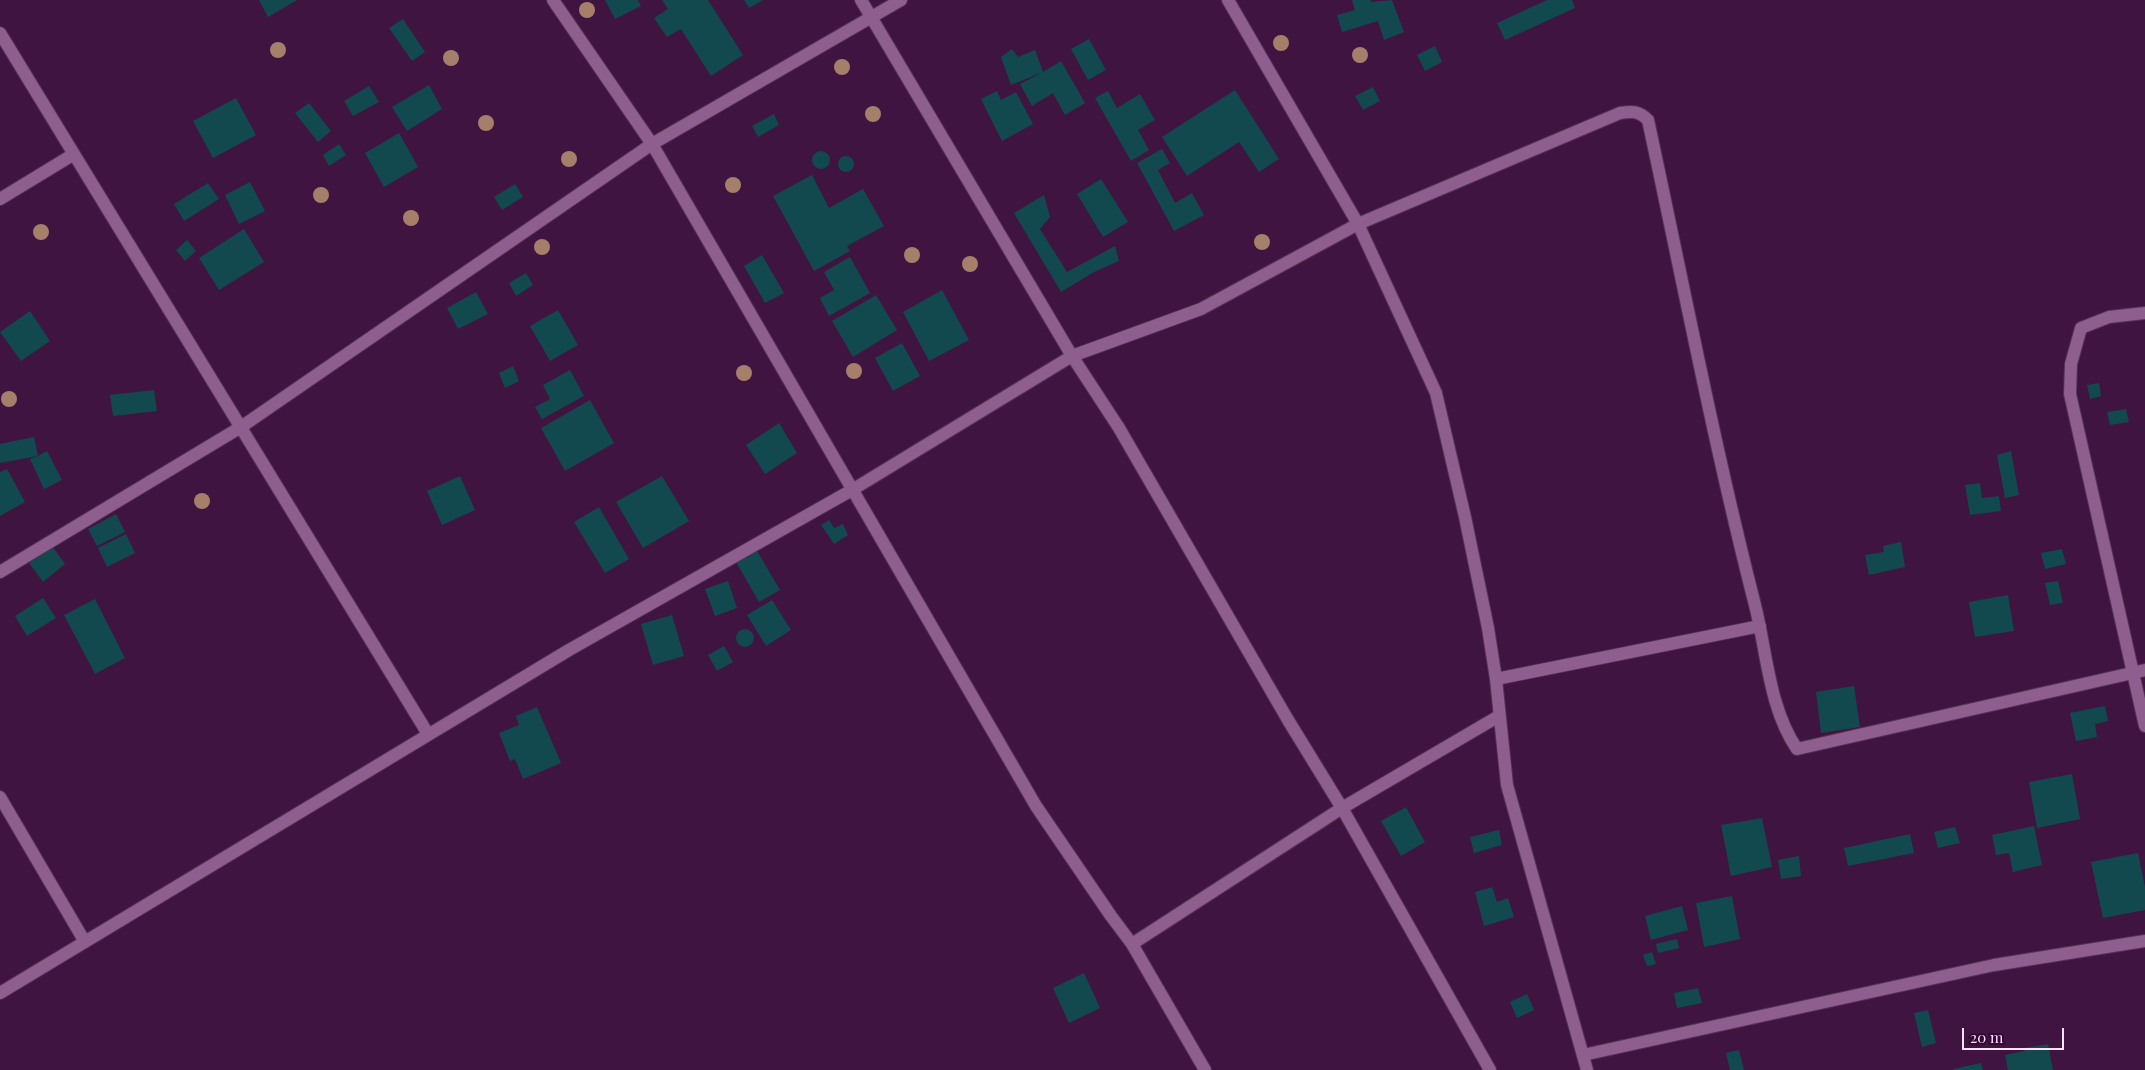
<!DOCTYPE html>
<style>
body{margin:0}
#map{position:relative;width:2145px;height:1070px;overflow:hidden;background:#3f1440;font-family:"Playfair Display",serif}
canvas{display:block}
.scale{position:absolute;left:1962px;top:1028px;width:102px;height:22px;box-sizing:border-box;border:2px solid #fde2fc;border-top:0;padding-left:6px;font-size:15px;line-height:18px;white-space:nowrap;color:#fde2fc;-webkit-text-stroke:4px #340935;paint-order:stroke}
</style>
<div id="map">
<canvas width="2145" height="1070"></canvas>
<div class="scale">20 m</div>
</div>
<script>
const ctx = document.querySelector('canvas').getContext('2d');
ctx.lineJoin = 'round';
function fillPath(path, color) { ctx.fillStyle = color; ctx.fill(path, 'evenodd'); }
function trace(path, color, width, dash) { ctx.strokeStyle = color; ctx.lineWidth = width; ctx.lineCap = dash ? 'butt' : 'round'; ctx.setLineDash(dash || []); ctx.stroke(path); }
fillPath(new Path2D(`
 M259,0H297L268,17Z
 M605,0H638L641,6L615,19Z
 M662,0H708L743,55L711,76L681,29L667,37L654,18L668,9Z
 M744,0H763L749,8Z
 M1352,0H1371V2L1392,0L1404,32L1384,40L1378,21L1342,32L1337,15L1355,10Z
 M1547,0H1572L1575,8L1505,40L1497,23Z
 M403,19L425,52L412,61L389,28Z
 M1089,39L1106,70L1088,80L1071,49Z
 M1435,46L1442,62L1425,71L1417,55Z
 M1012,49L1018,57L1035,50L1043,72L1061,61L1085,103L1065,115L1053,93L1032,106L1020,84L1043,72L1011,85L1001,57Z
 M429,85L442,109L407,131L392,107Z
 M369,86L379,102L353,116L344,101Z
 M1373,87L1380,101L1363,110L1355,96Z
 M1235,90L1279,159L1259,172L1239,142L1187,176L1162,137Z
 M997,91L1001,100L1016,92L1033,124L1002,141L981,99Z
 M1108,91L1117,108L1140,94L1155,120L1138,130L1149,150L1131,161L1095,98Z
 M236,98L256,135L213,158L193,121Z
 M309,103L331,131L318,142L295,113Z
 M774,114L779,125L758,137L752,126Z
 M399,133L418,167L384,187L365,153Z
 M339,144L346,155L329,166L323,155Z
 M1162,149L1170,163L1158,170L1175,203L1192,193L1204,215L1174,231L1137,163Z
 M812 160a9 9 0 1 1 18 0a9 9 0 1 1-18 0Z
 M838 164a8 8 0 1 1 16 0a8 8 0 1 1-16 0Z
 M812,175L829,208L863,189L884,226L847,246L850,251L814,271L773,196Z
 M1101,179L1128,222L1103,237L1077,194Z
 M250,182L265,211L239,224L225,195Z
 M208,183L219,199L184,221L174,204Z
 M515,184L523,197L502,210L494,197Z
 M1044,195L1050,217L1040,229L1067,272L1115,246L1119,261L1094,272L1061,292L1014,213Z
 M244,229L264,262L219,290L199,258Z
 M187,240L196,251L185,261L176,250Z
 M762,255L784,293L765,303L744,266Z
 M850,257L870,293L829,316L820,298L834,290L824,272Z
 M526,273L533,285L516,296L509,283Z
 M942,290L969,340L929,361L903,312Z
 M476,292L488,314L458,329L447,308Z
 M876,295L897,330L853,357L832,321Z
 M558,310L578,345L550,361L530,326Z
 M30,311L50,341L21,361L0,332Z
 M902,343L920,376L893,391L875,358Z
 M513,366L519,381L505,388L499,373Z
 M570,370L584,396L542,419L535,407L550,399L543,385Z
 M2099,383L2101,396L2090,399L2087,385Z
 M154,390L157,411L113,416L110,395Z
 M590,400L614,443L565,471L541,428Z
 M2126,409L2129,422L2110,425L2107,412Z
 M779,423L797,453L765,474L746,445Z
 M34,437L38,456L47,451L62,480L44,489L30,459L38,456L0,463V444Z
 M2011,451L2019,495L2005,498L1997,455Z
 M7,469L25,502L0,516V472Z
 M460,476L475,510L442,525L427,491Z
 M662,476L689,521L643,548L616,502Z
 M1980,483L1982,498L1999,496L2001,511L1970,515L1965,485Z
 M599,507L629,559L605,573L574,522Z
 M116,514L125,532L97,546L88,529Z
 M829,520L834,528L843,524L848,535L834,544L821,525Z
 M126,534L135,553L107,567L98,548Z
 M1901,542L1905,567L1869,575L1865,555L1884,552L1883,546Z
 M52,546L65,564L43,582L29,563Z
 M756,549L780,590L759,602L736,562Z
 M2062,549L2066,564L2045,569L2041,553Z
 M728,581L737,608L715,616L705,589Z
 M2058,581L2063,603L2050,605L2045,583Z
 M2008,595L2014,631L1975,637L1969,602Z
 M43,598L56,618L27,636L15,616Z
 M95,599L125,658L95,674L64,615Z
 M772,600L791,630L766,646L747,615Z
 M672,615L684,656L653,665L641,624Z
 M736 638a9 9 0 1 1 18 0a9 9 0 1 1-18 0Z
 M724,646L733,662L717,671L708,655Z
 M1854,686L1860,727L1821,733L1816,692Z
 M2105,706L2108,721L2095,724L2097,737L2076,741L2070,713Z
 M537,707L561,763L523,779L515,759L510,761L499,733L519,725L516,716Z
 M2072,774L2080,819L2037,828L2029,782Z
 M1406,807L1425,842L1401,856L1381,821Z
 M1762,818L1772,867L1731,876L1721,825Z
 M2034,826L2042,865L2013,872L2009,853L1996,855L1992,835Z
 M1955,827L1960,843L1938,848L1934,832Z
 M1499,830L1502,845L1474,853L1470,837Z
 M1910,834L1914,853L1848,866L1844,848Z
 M2138,853L2145,887V910L2103,918L2091,862Z
 M1799,856L1801,876L1781,879L1778,860Z
 M1492,887L1497,902L1508,898L1514,917L1484,926L1475,892Z
 M1732,896L1740,939L1704,947L1696,903Z
 M1682,906L1688,930L1651,940L1645,916Z
 M1677,939L1679,948L1658,953L1656,944Z
 M1652,952L1656,964L1647,966L1643,955Z
 M1084,973L1100,1008L1069,1023L1053,988Z
 M1698,988L1702,1003L1677,1008L1674,993Z
 M1527,994L1534,1010L1517,1018L1510,1002Z
 M1928,1010L1936,1043L1922,1047L1914,1013Z
 M2048,1044L2053,1070H2008L2005,1055L2025,1051L2024,1048Z
 M1739,1050L1744,1070H1730L1726,1053Z
 M1981,1063L1983,1070H1953V1069Z`), '#12494f');
const street = new Path2D(`
 M553,0L652,144L1036,806L1111,916L1132,944L1205,1070
 M861,0L1072,356L1119,428L1288,720L1342,808L1490,1070
 M1228,0L1358,224L1436,393L1465,517L1488,628L1496,679L1507,785L1587,1070
 M0,33L428,734
 M0,199L74,154
 M2145,313L2109,317L2081,328L2071,364L2070,394L2145,726
 M0,572L241,427L652,144L901,0
 M1496,679L1760,626
 M0,797L85,942
 M1132,944L1342,808L1499,716
 M0,993L569,650L852,490L1072,356L1201,309L1358,224L1620,113C1633,111 1639,111 1648,120C1683,282 1714,445 1755,605C1767,653 1769,708 1797,749L2145,670
 M1583,1055L1994,965L2145,941`);
trace(street, '#543255', 14);
trace(street, '#8e5e8e', 12);
ctx.fillStyle = '#a57f69';
for (const [x, y] of [
 [587,10],
 [1281,43],
 [278,50],
 [1360,55],
 [451,58],
 [842,67],
 [873,114],
 [486,123],
 [569,159],
 [733,185],
 [321,195],
 [411,218],
 [41,232],
 [1262,242],
 [542,247],
 [912,255],
 [970,264],
 [854,371],
 [744,373],
 [9,399],
 [202,501]
]) { ctx.beginPath(); ctx.arc(x, y, 8, 0, 2 * Math.PI); ctx.fill(); }
</script>
